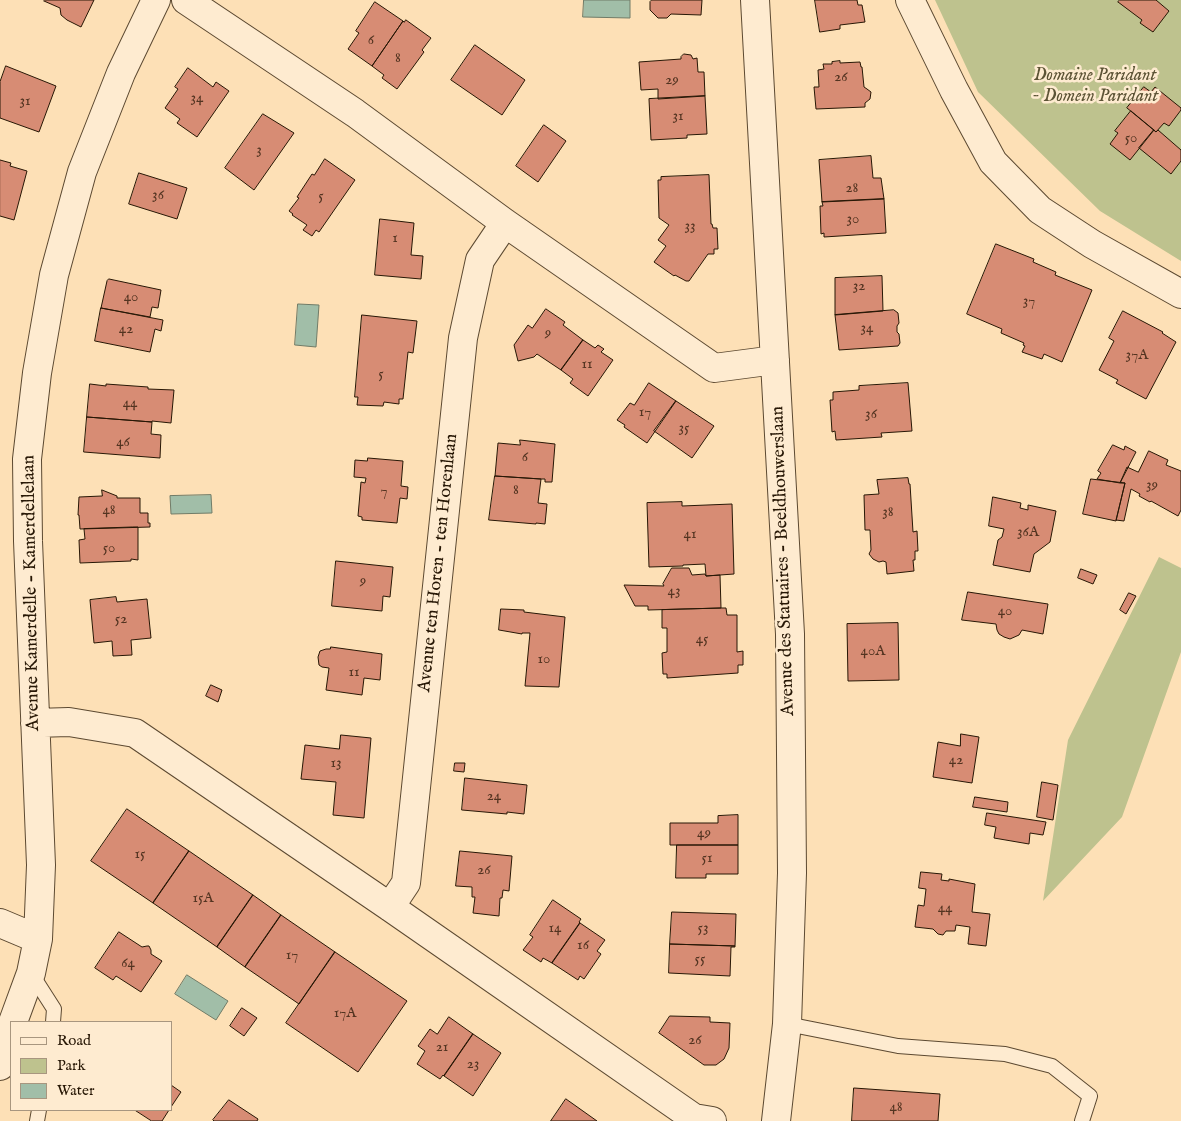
<!DOCTYPE html>
<style>
body{margin:0}
#map{position:relative;width:1181px;height:1121px;overflow:hidden;background:#fde0b6;font-family:"IM FELL English",serif}
canvas{display:block}
.legend{position:absolute;left:10px;top:1021px;width:162px;height:90px;box-sizing:border-box;background:#feebd0;border:1px solid #a8967f;margin:0;padding:6px 9px;list-style:none;font-size:15px;color:#271705}
.legend li{display:flex;align-items:center;gap:10px;height:25px}
.legend b{width:25px;border:1px solid #a8967f}
</style>
<div id="map">
<canvas width="1181" height="1121"></canvas>
<ul class="legend">
<li><b style="height:6px;background:#feebd0"></b>Road</li>
<li><b style="height:14px;background:#bec28e"></b>Park</li>
<li><b style="height:14px;background:#a1bea8"></b>Water</li>
</ul>
</div>
<script>
const ctx = document.querySelector('canvas').getContext('2d');
ctx.lineJoin = 'round';
function fillPath(path, color) { ctx.fillStyle = color; ctx.fill(path, 'evenodd'); }
function trace(path, color, width, dash) { ctx.strokeStyle = color; ctx.lineWidth = width; ctx.lineCap = dash ? 'butt' : 'round'; ctx.setLineDash(dash || []); ctx.stroke(path); }
function drawText(font, color, halo, rows, align = 'center') {
  ctx.font = font + ' "IM FELL English",serif'; ctx.lineWidth = 5; ctx.setLineDash([]); ctx.textBaseline = 'middle'; ctx.strokeStyle = halo; ctx.fillStyle = color; for (const [text, x, y, turn = 0] of rows) {
    ctx.save(); ctx.translate(x, y); ctx.rotate((+turn || 0) * Math.PI / 180); ctx.textAlign = isNaN(turn) ? turn : align; if (halo) ctx.strokeText(text, 0, 0); ctx.fillText(text, 0, 0); ctx.restore();
  }
}
fillPath(new Path2D(`
 M935,0H1181V261L1100,211L978,92Z
 M1159,557L1181,568V652L1122,817L1043,901L1068,740Z`), '#bec28e');
const water = new Path2D(`
 M584,0H630V18L583,17Z
 M298,304L319,305L316,347L295,345Z
 M211,495L212,513L171,514L170,496Z
 M187,975L228,1001L216,1020L175,994Z`);
fillPath(water, '#a1bea8');
trace(water, '#707b67', 1);
const building = new Path2D(`
 M45,0H94L81,27L67,20L61,15L60,8L44,1Z
 M652,0H702L701,15L671,14L667,18H658L650,10V2Z
 M815,0H857L858,5H862L865,22L840,25V29L820,32Z
 M1120,0H1156L1169,11L1153,32L1140,23L1142,20L1118,2Z
 M375,2L403,21L372,66L348,49L359,33L356,31Z
 M406,20L431,38L422,50L424,52L397,89L382,78L384,75L372,66L403,21L404,22Z
 M475,45L525,80L502,115L451,80Z
 M684,54L691,55L693,59L697,58L698,72H704L705,96L658,99V89L641,90L639,62L681,59V57Z
 M840,61V63L860,62L861,67H862L864,87L867,89L871,92L870,99L865,103V107L816,109L814,87H819L818,70L824,69L823,64H832V62Z
 M6,66L56,86L39,132L0,118V82Z
 M188,68L213,87L216,82L229,91L197,137L177,123L180,119L165,108L178,89L175,87Z
 M1144,87L1151,92L1155,87L1181,108V110L1169,126L1164,123L1156,132L1127,108Z
 M705,96L707,134L687,135V138L651,140L649,99Z
 M1131,111L1154,130L1130,160L1110,144L1118,133L1115,131Z
 M263,114L294,133L254,190L225,168Z
 M544,125L566,141L538,182L516,166Z
 M1154,130L1156,132L1158,130L1181,150V161L1171,174L1139,148Z
 M871,156L873,178H881L884,199L822,202L819,160Z
 M325,159L355,180L319,232L316,230L312,236L303,230L307,225L292,215L293,214L289,211L299,198L297,197L312,174L314,175Z
 M0,160L11,163L10,166L27,171L14,220L0,216Z
 M139,173L187,188L177,219L129,204Z
 M709,175L711,224H712L713,228H717L718,249H714V254H708L689,281H686L675,275L674,276L654,262L666,246L658,240L669,225L659,218L658,180H661V177Z
 M884,199L886,233L824,237V233L821,234L820,206H823L822,202Z
 M380,219L414,223L411,255L423,256L421,279L375,275Z
 M996,244L1034,259L1033,262L1056,272L1055,275L1092,290L1062,362L1044,354L1042,359L1022,352L1025,346L1023,345L1024,343L1001,333L1002,329L967,314Z
 M882,276L883,311L835,315V278Z
 M109,279L161,290L158,308L152,307L150,317L101,308L107,281Z
 M101,308L163,320L161,331L155,329L150,352L95,341Z
 M546,309L565,322L563,325L583,340L561,370L537,354L534,357L518,361L514,345L528,325L532,328Z
 M894,310L898,313L899,323L897,326V332L899,334L900,343L898,346L839,350L835,315Z
 M1123,311L1163,332L1162,333L1176,342L1146,399L1116,383L1118,380L1099,370L1114,341L1109,338Z
 M362,315L417,321L413,353L408,352L403,399H399V404L384,402L383,406L357,405L358,397H355Z
 M583,340L595,348L598,345L604,349L601,352L613,360L588,396L570,383L573,379L561,370Z
 M649,383L676,401L647,443L624,427L625,425L617,420L630,403L634,405Z
 M908,383L912,431L881,433L882,437L836,440L835,431L832,432L830,400H833V392L859,390V386Z
 M90,384L106,386V384L148,387V389L174,390L171,423L152,421V422L87,417Z
 M676,401L714,426L692,458L654,431Z
 M87,417L152,422L151,434L161,435L160,458L84,452Z
 M520,440L555,444L552,482H545V479H541L495,476L498,443L520,445Z
 M1113,445L1124,450L1125,446L1136,452L1120,483L1097,479L1101,473L1098,471Z
 M1149,451L1168,460L1166,465L1181,471V510L1178,516L1151,501L1150,502L1139,496L1140,494L1131,489L1124,521L1116,520L1125,483H1120L1127,467L1138,472Z
 M368,458L403,461L401,486L408,487L407,499L400,498L397,523L362,520V517L358,516L361,482L365,483L366,478L354,477L355,460L367,461Z
 M495,476L541,479L538,503L547,504L545,524L536,523V524L489,520Z
 M908,478L909,484H910L913,532L917,531L918,551H915V560H913L914,571L887,574L886,562L883,561L879,562L873,559L869,554L871,550L870,530H865L864,495L879,494L877,480Z
 M1091,479L1125,483L1116,521L1083,514Z
 M102,490L117,496V498H140V513H148V523H150V527L80,529L79,515H78L79,497L102,496Z
 M993,497L1021,503L1020,508L1028,510V505L1056,511L1050,542L1034,554L1030,572L993,565L998,540L1002,537L1004,529L989,526Z
 M682,502V506L732,504L734,574L706,576L705,564L683,565V566L649,567L647,503Z
 M133,527H138V560L131,559V561L80,563L79,540L85,539L84,529Z
 M336,561L393,567L390,597L383,596L382,611L332,606Z
 M672,568H689L692,575L705,574L706,576L720,575L721,608L648,610V606H635L624,585L664,586L663,584Z
 M1081,569L1097,575L1093,584L1078,578Z
 M968,592L1048,604L1043,634L1022,630L1019,635L1010,639L1004,637L999,634L997,630L996,624L962,620Z
 M1129,593L1136,596L1126,614L1120,610Z
 M116,597L117,602L147,599L151,638L131,640L132,655L113,656L112,641L94,643L90,600Z
 M721,608H726L727,615H737V652L743,651V665H738V673L667,678V674H663L662,653L667,652V628H662V610Z
 M501,609L524,610V612L565,617L559,687L525,686L530,633H522V634L499,630Z
 M898,623L899,680L848,681L847,624Z
 M331,647L382,654L380,680L364,678L362,695L326,690L329,668L322,667L319,665L318,657L320,651L326,649H330Z
 M211,685L222,690L218,702L206,696Z
 M961,734L979,737L972,783L933,777L938,742L960,746Z
 M341,735L371,738L364,818L333,815L336,782L301,779L305,745L339,749Z
 M455,763H465L464,772L454,771Z
 M465,778L527,785L524,814L507,812V814L462,810Z
 M1042,782L1058,785L1053,820L1037,817Z
 M975,797L1008,802L1007,812L973,807Z
 M127,809L189,851L153,903L91,861Z
 M987,813L1046,822L1043,835L1030,833L1029,844L994,838L996,827L985,825Z
 M738,815V845H670V823H718V816Z
 M677,845H738V874H706V878H676Z
 M189,851L253,895L217,947L153,903Z
 M460,851L512,856L509,891L503,890L502,898H500L499,916L473,913L475,897H472V887L456,886Z
 M921,872L942,874L941,880L949,881V879L975,884L972,912L990,914L986,946L968,944L970,927L956,925L955,931H946L943,935L938,934L933,929L915,927L918,905L924,906L926,889L919,888Z
 M253,895L281,915L245,967L217,947Z
 M553,900L581,919L579,922L580,923L552,963L543,958L541,962L523,950L533,937L530,935Z
 M672,912L736,914L735,946L670,944Z
 M281,915L335,952L299,1004L245,967Z
 M580,923L605,940L597,951L601,954L584,979L580,976L578,980L552,963Z
 M119,932L142,947L147,946H149L151,950V954L162,961L141,992L116,976L113,980L95,968Z
 M670,944L735,946V947H731L730,976L669,973Z
 M335,952L407,1001L358,1072L286,1023Z
 M242,1008L257,1018L244,1036L230,1026Z
 M670,1016L710,1017V1022L730,1023L729,1048L724,1059L716,1065H704L659,1033Z
 M449,1017L473,1034L444,1076L443,1075L440,1079L417,1064L425,1051L418,1046L430,1029L437,1034Z
 M473,1034L501,1053L473,1096L444,1076Z
 M171,1085L181,1092L171,1107Z
 M854,1088L940,1094L938,1121H852Z
 M566,1099L597,1121H551Z
 M229,1100L258,1119L257,1121H214L213,1120Z
 M135,1110H169L162,1121H152Z`);
fillPath(building, '#d78c74');
trace(building, '#271705', 1);
const service = new Path2D(`
 M31,973L54,1009L53,1022
 M787,1024L898,1046L1005,1054L1052,1066L1090,1096L1082,1121
 M37,1121L39,1110`);
const minor = new Path2D(`
 M186,0L355,113L505,223L714,368L775,360
 M755,0L790,634L792,873L787,1024L776,1121
 M910,0L954,90L993,162L1040,210L1092,244L1181,294
 M35,723L69,722L135,733L390,907L694,1118L712,1121
 M390,907L406,883L463,338L480,260L505,223
 M0,923L38,939
 M13,1022L31,973L38,939L41,865L28,541L27,459L37,373L54,275L82,172L121,73L156,0
 M0,1066L11,1030`);
trace(service, '#5c4931', 16);
trace(minor, '#5c4931', 30);
trace(service, '#feebd0', 14);
trace(minor, '#feebd0', 28);
drawText('15px', '#533421', null, [
 ["6",371,41],
 ["8",398,59],
 ["26",841,78],
 ["29",672,81],
 ["34",197,99],
 ["31",25,102],
 ["31",678,117],
 ["50",1131,139],
 ["3",259,151],
 ["28",852,189],
 ["36",158,196],
 ["5",321,197],
 ["30",853,220],
 ["33",690,227],
 ["1",395,239],
 ["32",859,287],
 ["40",131,298],
 ["37",1029,302],
 ["34",867,329],
 ["42",126,330],
 ["9",548,334],
 ["37A",1137,356],
 ["11",587,365],
 ["5",381,375],
 ["44",130,404],
 ["17",645,413],
 ["36",871,415],
 ["35",684,429],
 ["46",123,443],
 ["6",525,458],
 ["39",1152,486],
 ["8",516,491],
 ["7",384,492],
 ["48",109,511],
 ["38",888,513],
 ["36A",1028,533],
 ["41",690,535],
 ["50",109,549],
 ["9",363,582],
 ["43",674,592],
 ["40",1005,612],
 ["52",121,620],
 ["45",702,640],
 ["40A",873,652],
 ["10",544,660],
 ["11",354,673],
 ["42",956,761],
 ["13",336,764],
 ["24",494,797],
 ["49",704,834],
 ["15",140,855],
 ["51",707,859],
 ["26",484,871],
 ["15A",203,899],
 ["44",945,909],
 ["14",555,929],
 ["53",703,929],
 ["16",583,946],
 ["17",292,956],
 ["55",700,960],
 ["64",128,964],
 ["17A",345,1014],
 ["26",695,1041],
 ["21",442,1048],
 ["23",473,1065],
 ["48",896,1108]
]);
drawText('italic 18px', '#5c5335', '#feebd0', [
 ["Domaine Paridant",1095,76],
 ["- Domein Paridant",1095,97]
]);
drawText('18px', '#271705', '#feebd0', [
 ["Avenue des Statuaires - Beeldhouwerslaan",784,561,-92],
 ["Avenue ten Horen - ten Horenlaan",439,563,-84],
 ["Avenue Kamerdelle - Kamerdellelaan",32,593,-91]
]);
</script>
